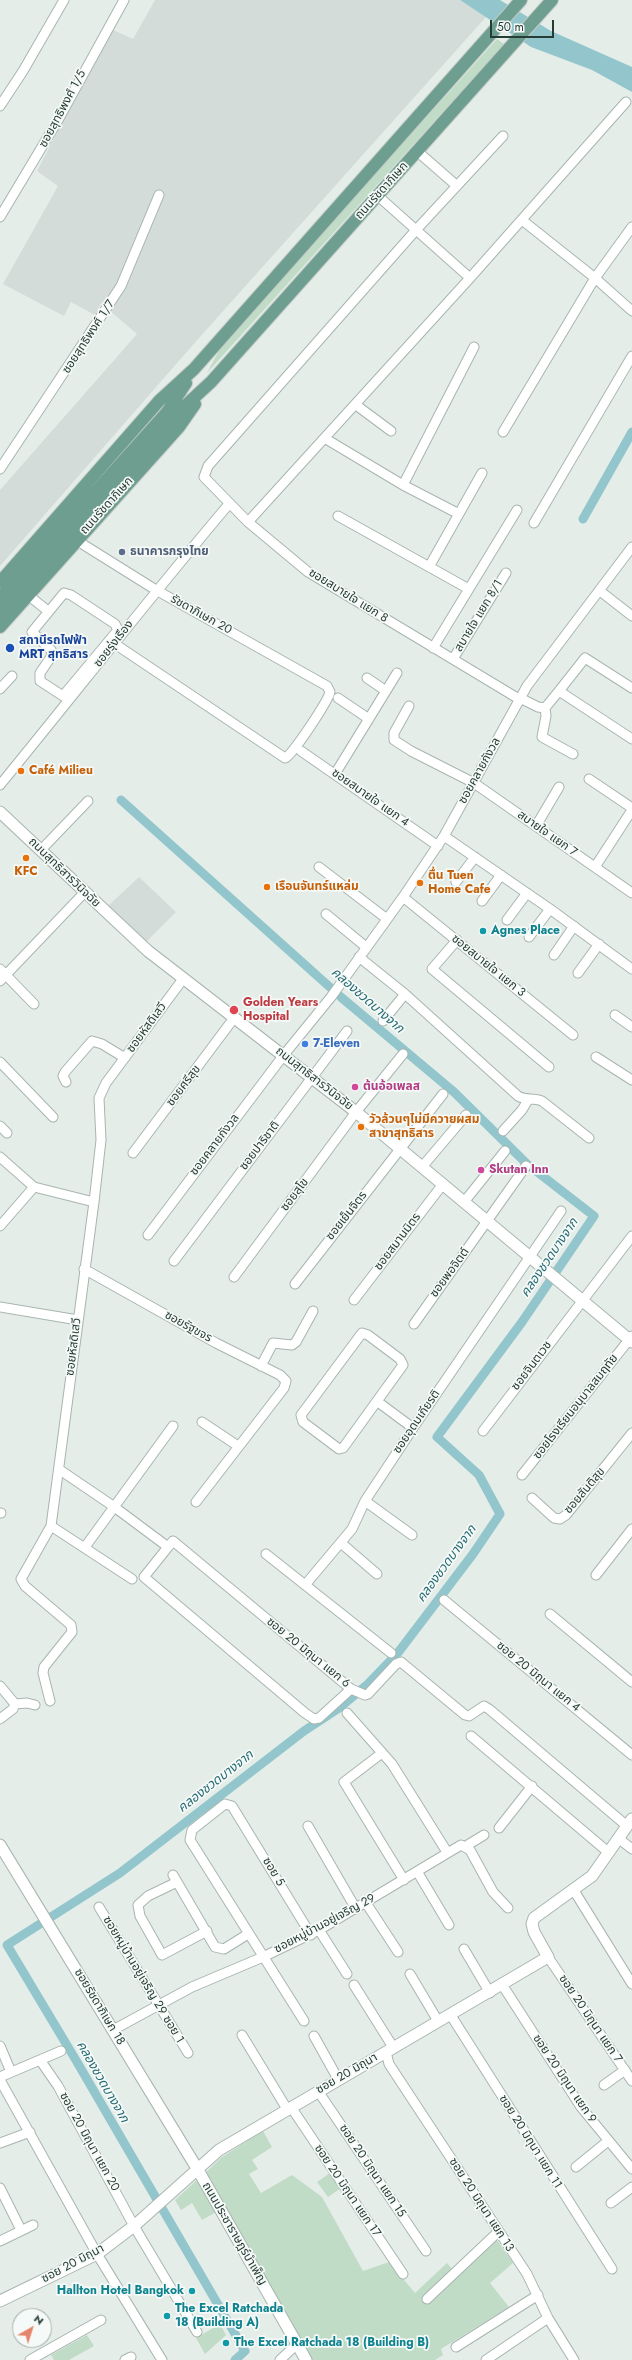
<!DOCTYPE html>
<meta charset="utf-8">
<style>
body{margin:0}
#map{position:relative;width:632px;height:2360px;overflow:hidden;background:#e5ede9;font-family:Jost,sans-serif}
canvas{display:block}
.north{position:absolute;left:12px;top:2308px;width:40px;height:40px;box-sizing:border-box;background:#f5f9f7;border:1px solid #a2aea9;border-radius:50%;rotate:39deg;font-size:11px;font-weight:700;line-height:16px;text-align:center;color:#263d35}
.north::after{content:'';display:block;margin:auto;width:14px;height:18px;background:#e5836b;clip-path:polygon(50% 0,100% 100%,50% 72%,0 100%)}
.scale{position:absolute;left:490px;top:20px;width:64px;height:18px;box-sizing:border-box;border:2px solid #263d35;border-top:0;padding-left:5px;font-size:12px;line-height:14px;white-space:nowrap;color:#263d35;-webkit-text-stroke:3px #f5f9f7;paint-order:stroke}
</style>
<div id="map">
<canvas width="632" height="2360"></canvas>
<div class="north">N</div>
<div class="scale">50 m</div>
</div>
<script>
const ctx = document.querySelector('canvas').getContext('2d');
ctx.lineJoin = 'round';
function fillPath(path, color) { ctx.fillStyle = color; ctx.fill(path, 'evenodd'); }
function trace(path, color, width, dash) { ctx.strokeStyle = color; ctx.lineWidth = width; ctx.lineCap = dash ? 'butt' : 'round'; ctx.setLineDash(dash || []); ctx.stroke(path); }
function drawText(font, color, halo, rows, align = 'center') {
  ctx.font = font + ' Jost,"Noto Sans Thai",sans-serif'; ctx.lineWidth = 3.5; ctx.setLineDash([]); ctx.textBaseline = 'middle'; ctx.strokeStyle = halo; ctx.fillStyle = color; for (const [text, x, y, turn = 0] of rows) {
    ctx.save(); ctx.translate(x, y); ctx.rotate((+turn || 0) * Math.PI / 180); ctx.textAlign = isNaN(turn) ? turn : align; if (halo) ctx.strokeText(text, 0, 0); ctx.fillText(text, 0, 0); ctx.restore();
  }
}
fillPath(new Path2D(`
 M155,0H460L486,17L191,347L0,566V490L137,334L101,303L95,315L71,302L64,316L3,284L58,186L37,171L111,29L133,39Z
 M139,877L176,912L146,942L108,906Z`), '#d3dcd8');
fillPath(new Path2D(`
 M497,39L504,44L207,373L223,343Z
 M263,2131L272,2147L252,2160L258,2169L249,2174L261,2193L292,2175L322,2197L363,2271L389,2262L415,2293L447,2263L456,2274L497,2240L513,2263L490,2283L509,2307L441,2349L443,2355L435,2360H312L204,2174L222,2157Z
 M330,2173L341,2188L328,2197L317,2182Z
 M199,2178L218,2211L202,2220L192,2203L181,2210L175,2200Z
 M220,2324L226,2335L205,2354L196,2338Z
 M87,2335L94,2346L69,2360H54L51,2355Z`), '#c0dbc6');
fillPath(new Path2D(`
 M460,0H500L551,31L632,67V92L592,70L531,47Z`), '#92c6cc');
trace(new Path2D(`
 M583,519L632,432
 M121,800L342,998L454,1092L527,1164L594,1216L522,1322L437,1437L479,1475L500,1514L473,1554L397,1654L368,1684L339,1708L304,1731L120,1873L7,1945L77,2062L245,2351L235,2360`), '#92c6cc', 9);
const minor = new Path2D(`
 M0,106L23,71L64,0
 M503,136L416,230L208,466L204,477L248,522L308,572L519,699
 M417,151L457,186
 M378,196L470,278
 M0,217L58,120L124,0
 M522,220L595,278L632,311
 M356,405L391,431
 M503,432L595,278L632,227
 M326,439L403,485L459,514
 M0,469L121,286L159,195
 M403,485L474,347
 M338,516L467,588
 M248,522L470,278L626,102
 M534,523L632,356
 M76,540L156,590L327,686L330,692C328,701 292,756 285,758L115,644
 M429,567L482,473
 M600,591L632,616
 M64,593L71,595L115,624L118,630L63,696L40,681V673L53,654L51,650L32,632Z
 M28,595L48,611
 M433,648L517,510
 M453,659L506,573
 M367,678L386,691
 M0,689L12,676
 M559,691L585,658L632,688
 M338,698L369,719
 M520,698L538,707L545,708L559,691L632,739
 M409,706L394,733V740L411,751L474,783L632,893
 M545,708L546,716L542,737L573,754
 M301,751L438,846
 M335,774L397,673
 M589,779L632,808
 M0,785C77,691 151,596 229,504
 M536,826L559,787
 M444,836L550,909L632,969
 M41,850L88,801
 M319,867L387,919
 M595,867L632,810
 M456,882L475,857
 M403,897L573,1035
 M482,901L501,875
 M326,914L366,947
 M507,920L527,893
 M529,937L550,909
 M457,940L432,969L549,1067
 M554,955L574,926
 M359,957L405,994L383,1021
 M0,969L34,1004
 M578,973L599,944
 M0,981L84,893
 M405,994L518,1096C526,1101 533,1097 542,1101L589,1138
 M615,1015L632,1027
 M596,1057L632,1080
 M0,1062L53,1117
 M66,1082L63,1076L65,1072L92,1041L102,1044L125,1058
 M0,1126L7,1133
 M503,1131L522,1110L528,1100
 M133,1153L234,1018
 M0,1157L34,1187L94,1202
 M422,1167L466,1115
 M464,1202L505,1151
 M0,1226L34,1187
 M148,1235L283,1056L331,997L403,897L444,836L527,686L632,547
 M174,1261L347,1031
 M84,1269L216,1343L280,1375L286,1381L284,1388L196,1502
 M234,1277L356,1112L403,1054
 M295,1284L443,1094
 M354,1300L443,1184
 M0,1307L78,1320
 M414,1324L526,1166
 M362,1333L368,1335L400,1359L403,1365L343,1448L339,1449L303,1422L301,1415Z
 M261,1366L273,1343L292,1345L296,1342L313,1311
 M378,1402L413,1428
 M202,1422L238,1446
 M483,1431L632,1236
 M60,1470L113,1506L168,1547L173,1541L351,1689L365,1695L368,1694L396,1664L401,1662L465,1715L469,1716L484,1706L489,1709L627,1826
 M522,1475L632,1336
 M532,1498L554,1518L560,1519L566,1515L632,1433
 M365,1501L412,1535
 M0,1513H1
 M51,1526L132,1579
 M341,1543L377,1574
 M85,1547L173,1426
 M168,1547L144,1577L305,1713L314,1719L319,1718L351,1689
 M266,1554L391,1653
 M596,1575L632,1529
 M305,1585L352,1529L365,1501L413,1428L561,1211
 M444,1600L632,1755
 M550,1614L632,1682
 M0,1686L15,1704L13,1709L0,1719
 M50,1701L43,1673L44,1667L72,1632L71,1625L25,1586L21,1579L51,1526L94,1202L101,1140L99,1098L106,1083L183,979
 M15,1704L27,1703L35,1705
 M347,1713L392,1764L447,1852
 M471,1736L608,1852
 M382,1753L344,1782L404,1880
 M308,1826L356,1909
 M499,1828L532,1786
 M618,1838L632,1849
 M466,1846L484,1835
 M418,1873L449,1925
 M173,1875L215,1947L224,1949L248,1934
 M177,1882L148,1896L138,1905L140,1916L162,1955L207,1931
 M573,1889L632,1984
 M366,1903L398,1952
 M99,1907L188,2053
 M319,1930L347,1974
 M464,1949L490,1993
 M548,1957L632,2081
 M410,1974L438,2021
 M354,1985L393,2047
 M503,1986L581,2107L632,2169
 M450,2014L612,2269
 M304,2021L190,1840L192,1830L225,1804L232,1806L311,1935
 M113,2030L192,1987L263,1957L319,1930L461,1845L470,1850L493,1892L508,1908
 M242,2035L287,2109
 M314,2036L338,2079
 M0,2046L11,2072
 M386,2052L389,2064L527,2274L548,2318L574,2360
 M40,2060L58,2086L134,2226L197,2332
 M0,2077L61,2051
 M0,2080L97,2254L162,2360
 M604,2085L625,2070
 M318,2091L426,2251
 M291,2107L403,2274
 M0,2143L30,2132
 M576,2167L608,2141
 M0,2188L21,2230
 M611,2203L632,2187
 M0,2241L33,2225
 M427,2299L498,2232
 M456,2347L538,2295
 M30,2360L101,2320
 M125,2360L131,2357
 M280,2360L297,2344
 M486,2360L548,2318`);
const tertiary = new Path2D(`
 M0,812L148,951L356,1112L632,1342
 M0,1845L198,2170L306,2360
 M0,2301L97,2254L134,2226L219,2150L548,1957L534,1932L532,1924L534,1918L592,1876L632,1819`);
const primary = new Path2D(`
 M0,582L159,401L194,369L521,0
 M0,598L167,412L186,383
 M0,612L173,417L211,382L552,0
 M0,627L179,427L195,404`);
trace(minor, '#a8b5af', 11);
trace(tertiary, '#a8b5af', 13);
trace(primary, '#c2c9c6', 14);
trace(minor, '#fff', 9);
trace(tertiary, '#fff', 11);
trace(primary, '#6e9e8f', 12);
for (const [x, y, r, color] of [
 [122,552,4,"#5c6f8a"],
 [10,648,5,"#1a4fb4"],
 [21,771,4,"#e8710a"],
 [26,858,4,"#e8710a"],
 [420,883,4,"#e8710a"],
 [267,887,4,"#e8710a"],
 [483,931,4,"#0f9aa8"],
 [234,1010,5,"#e0444e"],
 [305,1044,4,"#3f7fe0"],
 [355,1087,4,"#d1479c"],
 [361,1127,4,"#e8710a"],
 [481,1170,4,"#d1479c"],
 [192,2291,4,"#0f9aa8"],
 [167,2316,4,"#0f9aa8"],
 [226,2343,4,"#0f9aa8"]
]) { const dot = new Path2D(); dot.arc(x, y, r, 0, 2 * Math.PI); ctx.fillStyle = color; ctx.fill(dot); trace(dot, '#f5f9f7', 1.5); }
drawText('12px', '#263d35', '#f5f9f7', [
 ["ซอยสุทธิพงศ์ 1/5",63,109,-62],
 ["ถนนรัชดาภิเษก",382,191,-48],
 ["ซอยสุทธิพงศ์ 1/7",89,337,-57],
 ["ถนนรัชดาภิเษก",107,506,-48],
 ["ซอยสบายใจ แยก 8",348,596,32],
 ["รัชดาภิเษก 20",201,615,29],
 ["สบายใจ แยก 8/1",479,616,-59],
 ["ซอยรุ่งเรือง",114,644,-52],
 ["ซอยคลายกังวล",480,771,-61],
 ["ซอยสบายใจ แยก 4",370,798,35],
 ["สบายใจ แยก 7",547,834,35],
 ["ถนนสุทธิสารวินิจฉัย",64,873,44],
 ["ซอยสบายใจ แยก 3",488,966,39],
 ["ซอยหัสดิเสวี",147,1028,-54],
 ["ถนนสุทธิสารวินิจฉัย",314,1079,38],
 ["ซอยศรีสุข",184,1086,-53],
 ["ซอยคลายกังวล",215,1145,-53],
 ["ซอยปาริชาติ",260,1146,-53],
 ["ซอยสุโข",295,1195,-53],
 ["ซอยเย็นจิตร",347,1216,-52],
 ["ซอยสมานมิตร",398,1242,-53],
 ["ซอยพอจิตต์",450,1273,-54],
 ["ซอยรัฐขจร",188,1327,29],
 ["ซอยหัสดิเสวี",74,1347,-83],
 ["ซอยจินตเวช",532,1366,-53],
 ["ซอยโรงเรียนอนุบาลสมฤทัย",576,1407,-52],
 ["ซอยอุดมเกียรติ",417,1422,-56],
 ["ซอยสันติสุข",585,1491,-50],
 ["ซอย 20 มิถุนา แยก 6",308,1653,39],
 ["ซอย 20 มิถุนา แยก 4",538,1677,39],
 ["ซอย 5",273,1872,59],
 ["ซอยหมู่บ้านอยู่เจริญ 29",325,1924,-28],
 ["ซอยหมู่บ้านอยู่เจริญ 29 ซอย 1",143,1980,59],
 ["ซอยรัชดาภิเษก 18",99,2007,59],
 ["ซอย 20 มิถุนา แยก 7",590,2019,56],
 ["ซอย 20 มิถุนา",347,2074,-30],
 ["ซอย 20 มิถุนา แยก 9",564,2079,56],
 ["ซอย 20 มิถุนา แยก 20",89,2142,61],
 ["ซอย 20 มิถุนา แยก 11",530,2142,58],
 ["ซอย 20 มิถุนา แยก 15",372,2171,56],
 ["ซอย 20 มิถุนา แยก 17",347,2191,56],
 ["ซอย 20 มิถุนา แยก 13",481,2205,57],
 ["ถนนประชาราษฎร์บำเพ็ญ",234,2234,60],
 ["ซอย 20 มิถุนา",73,2264,-28]
]);
drawText('bold 12px', '#4e5e75', '#f5f9f7', [
 ["ธนาคารกรุงไทย",130,552]
], 'left');
drawText('bold 12px', '#164399', '#f5f9f7', [
 ["สถานีรถไฟฟ้า",19,641],
 ["MRT สุทธิสาร",19,655]
], 'left');
drawText('bold 12px', '#c56008', '#f5f9f7', [
 ["Café Milieu",29,771],
 ["KFC",26,872,"center"],
 ["ตื่น Tuen",428,876],
 ["Home Cafe",428,890],
 ["เรือนจันทร์แหล่ม",275,887],
 ["วัวล้วนๆไม่มีควายผสม",369,1120],
 ["สาขาสุทธิสาร",369,1134]
], 'left');
drawText('bold 12px', '#0d838f', '#f5f9f7', [
 ["Agnes Place",491,931],
 ["Hallton Hotel Bangkok",184,2291,"right"],
 ["The Excel Ratchada",175,2309],
 ["18 (Building A)",175,2323],
 ["The Excel Ratchada 18 (Building B)",234,2343]
], 'left');
drawText('bold 12px', '#be3a42', '#f5f9f7', [
 ["Golden Years",243,1003],
 ["Hospital",243,1017]
], 'left');
drawText('bold 12px', '#366cbe', '#f5f9f7', [
 ["7-Eleven",313,1044]
], 'left');
drawText('bold 12px', '#b23c85', '#f5f9f7', [
 ["ต้นอ้อเพลส",363,1087],
 ["Skutan Inn",489,1170]
], 'left');
drawText('italic 13px', '#256a73', '#f5f9f7', [
 ["คลองชวดบางจาก",367,1001,41],
 ["คลองชวดบางจาก",550,1258,-56],
 ["คลองชวดบางจาก",447,1564,-54],
 ["คลองชวดบางจาก",216,1782,-38],
 ["คลองชวดบางจาก",102,2082,60]
]);
</script>
